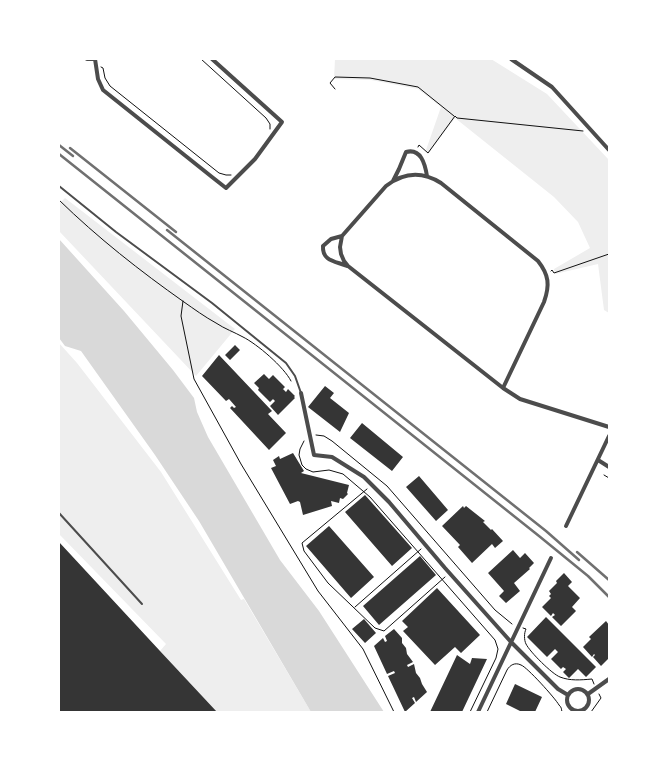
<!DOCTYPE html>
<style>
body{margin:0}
#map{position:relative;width:668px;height:771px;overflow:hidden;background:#fff;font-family:"PT Sans",sans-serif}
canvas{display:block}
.frame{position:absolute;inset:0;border:60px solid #fff;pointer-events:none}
</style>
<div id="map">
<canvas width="668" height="771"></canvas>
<div class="frame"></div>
</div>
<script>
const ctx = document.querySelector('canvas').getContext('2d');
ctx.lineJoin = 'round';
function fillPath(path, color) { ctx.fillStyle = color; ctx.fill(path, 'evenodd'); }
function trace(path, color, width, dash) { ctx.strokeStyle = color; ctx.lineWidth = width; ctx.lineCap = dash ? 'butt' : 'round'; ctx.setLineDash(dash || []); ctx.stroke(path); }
fillPath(new Path2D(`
 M335,59H491L547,94L609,160V313L604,310L598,264L555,274L554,269L590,248L578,222L554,197L455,118L428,154L426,150L441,107L418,89L371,80L334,79Z
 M65,198L235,329L196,376L59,231V204Z
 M59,343L77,363L161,472L241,600L244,599L311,712H217L160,651L166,644L59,534Z`), '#eee');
fillPath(new Path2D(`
 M59,239L124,311L173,370L194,398L197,412L208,437L280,560L319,611L384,712H311L199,521L155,455L81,351L65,346L59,338Z`), '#d9d9d9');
fillPath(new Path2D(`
 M235,345L240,350L230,360L225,355Z
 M219,355L272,411L268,414L286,433L269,450L230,408L232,406L234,408L236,407L229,399L226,401L202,376Z
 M264,374L269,379L273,375L285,387L270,402L258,390L259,388L254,383Z
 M325,386L334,393L330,398L349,413L340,432L308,407Z
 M283,389L286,392L288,389L295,396L294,397L295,398L278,415L270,406L275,401L273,399Z
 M362,423L403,457L392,471L350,438Z
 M293,453L304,471L301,473L349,485L347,493L348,494L343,499L340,498L339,503L331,501L332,506L303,515L300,502L298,501L290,504L271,468L276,466L273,460L279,456L280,459Z
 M419,476L448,510L436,521L406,487Z
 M365,495L412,548L392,566L345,512Z
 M463,506L464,508L466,506L485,521L483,522L491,530L492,529L503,541L495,548L492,544L472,563L458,547L460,545L442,526Z
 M329,526L374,577L351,598L306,546Z
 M59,542L160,651L217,712H59Z
 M513,550L520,558L525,553L534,563L529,568L530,569L514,583L520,591L506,603L499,596L504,591L488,573Z
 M420,556L436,575L379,625L363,606Z
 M564,573L572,582L568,586L580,598L572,607L576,611L561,626L552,617L555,615L553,613L551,616L542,607L551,598L549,596L551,594L549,591L557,583L556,581Z
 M437,588L480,635L461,653L455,647L435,665L403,631L408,627L402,621Z
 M546,617L596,667L586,677L578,669L569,678L563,672L566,669L563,667L561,669L551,659L558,652L555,649L547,657L527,637Z
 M364,619L376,633L365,643L352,629Z
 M606,621L609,625V658L601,666L593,657L595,655L594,654L592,657L583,647L591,639L589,637Z
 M394,629L402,638V643L406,648L407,654L413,662L407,665L408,667L414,664L416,673L420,678L422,684L427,692L416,702L414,697L412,698L415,703L405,712L388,676L395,673L394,671L387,674L374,646L383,638L385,642L387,641L385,636Z
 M457,655L470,664L472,658L487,659L462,712H430Z
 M515,684L542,697L535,712H522L506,704Z`), '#353535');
trace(new Path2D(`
 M201,59L266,118L270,124V129
 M101,67L103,68L105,78L110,86L219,173L226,175H231
 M335,89L330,83L335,77L370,78L418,87L454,116
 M418,147L419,145L428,153L455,116L457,118L583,131
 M59,200C98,238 140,271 184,302C194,309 205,317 216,323C225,329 234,332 243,337C257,344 284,367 291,381
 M551,271L552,270L554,273L609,254
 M183,301L181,316L194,379L241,464L318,591L363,649L394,712
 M316,435L324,436L332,441L387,486L495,610L512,624
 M304,441L300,449L299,455L302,465L306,469L313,472L329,470L343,474L370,497L495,640L498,649L496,658L470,712
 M604,475L609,478
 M367,489L302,543L304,551L328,583L375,628L384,631L445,577
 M355,607L421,549
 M523,628L526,629C524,633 524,640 526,644C530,652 552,674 560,677C570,681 581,680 592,679L594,684
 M487,712L507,670C510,665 515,662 521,665C527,667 555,698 559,705C562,708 561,708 562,712
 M591,712L601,698L599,694`), '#111', 1);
trace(new Path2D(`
 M59,186L116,232L212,303L286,363L295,376L301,393
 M59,513L142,604`), '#4c4c4c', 2);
trace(new Path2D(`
 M87,59H95
 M95,59L98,79L103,90L212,177L226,188L255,159L282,122L212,59
 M511,59L552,87L609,150
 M393,181L399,169L406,152C421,148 425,164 427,176
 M342,236L331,239L323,246C322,261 335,261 347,266
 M503,388L544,302C550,285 549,275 538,261L441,183C422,171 404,172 386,186L342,236L340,247L341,254L344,261L348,266L503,388L520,399L609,427
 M301,393L314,455L332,457L364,477L389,502L445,568L511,642L558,689L568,695
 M598,460L609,467
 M566,526L609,436
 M567 700a11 11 0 1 1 22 0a11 11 0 1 1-22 0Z
 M588,694L609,679
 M478,712L551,558`), '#4c4c4c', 4);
trace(new Path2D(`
 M59,145L73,156
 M70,148L176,232
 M59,154L539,536L588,576L609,597
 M167,230L546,531L579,560
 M577,552L609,580`), '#707070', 2.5);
</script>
